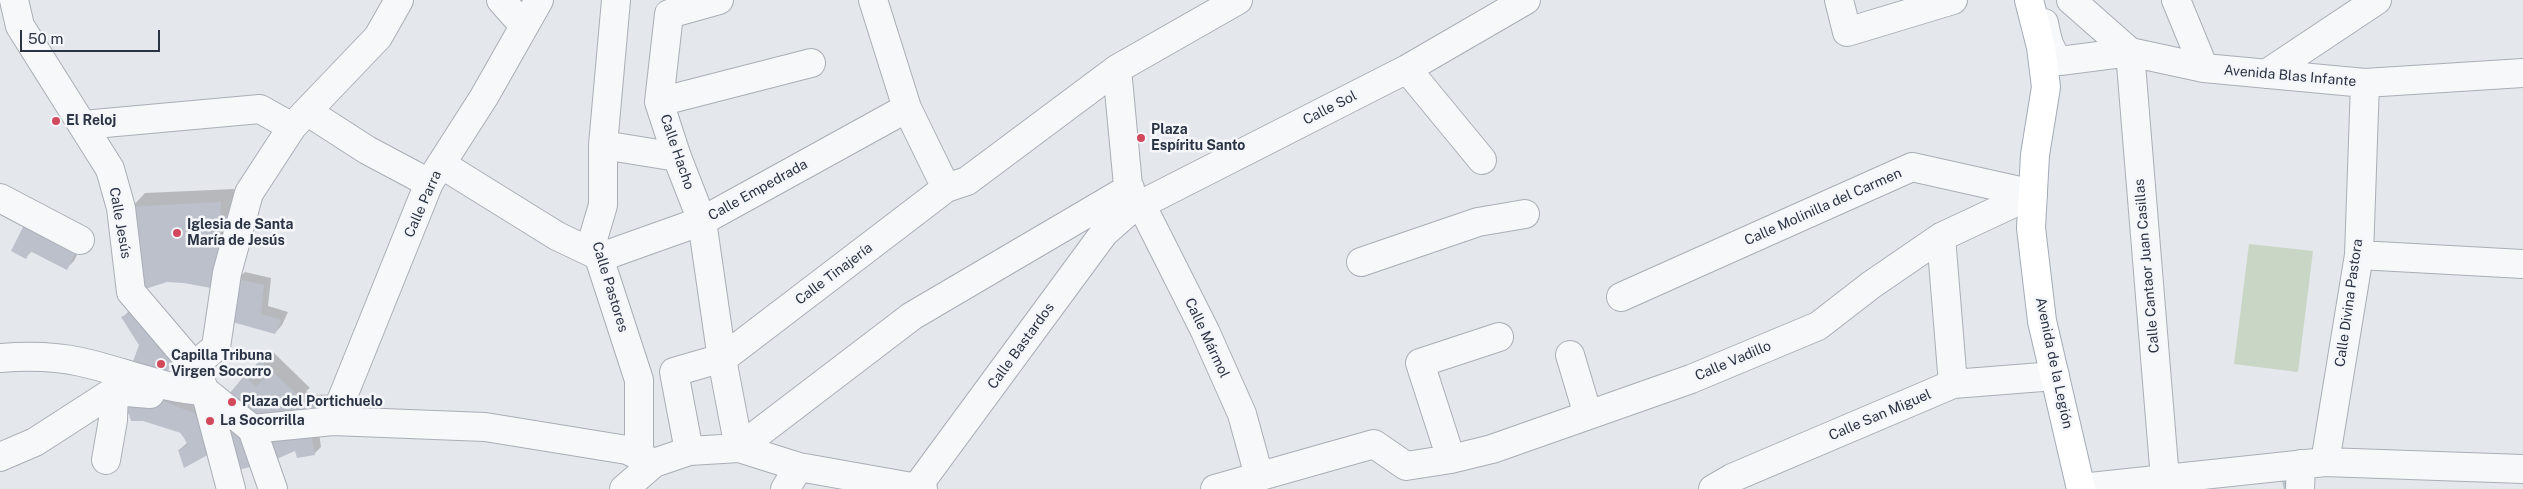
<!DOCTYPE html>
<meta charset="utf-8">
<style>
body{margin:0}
#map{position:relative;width:2523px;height:489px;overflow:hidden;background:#e4e7ec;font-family:"Public Sans",sans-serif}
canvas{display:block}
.scale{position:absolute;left:20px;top:30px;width:140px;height:22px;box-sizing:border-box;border:2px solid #2b3445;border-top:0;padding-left:6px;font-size:15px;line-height:18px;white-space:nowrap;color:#2b3445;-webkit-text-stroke:4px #f4f6f9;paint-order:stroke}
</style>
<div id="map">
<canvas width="2523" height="489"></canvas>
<div class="scale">50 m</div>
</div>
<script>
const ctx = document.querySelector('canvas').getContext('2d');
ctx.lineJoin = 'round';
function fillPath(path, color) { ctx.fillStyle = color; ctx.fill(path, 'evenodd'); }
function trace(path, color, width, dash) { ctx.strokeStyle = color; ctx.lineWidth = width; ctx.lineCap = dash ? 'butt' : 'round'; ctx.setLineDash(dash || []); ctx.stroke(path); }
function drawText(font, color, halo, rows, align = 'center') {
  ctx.font = font + ' "Public Sans",sans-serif'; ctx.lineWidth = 5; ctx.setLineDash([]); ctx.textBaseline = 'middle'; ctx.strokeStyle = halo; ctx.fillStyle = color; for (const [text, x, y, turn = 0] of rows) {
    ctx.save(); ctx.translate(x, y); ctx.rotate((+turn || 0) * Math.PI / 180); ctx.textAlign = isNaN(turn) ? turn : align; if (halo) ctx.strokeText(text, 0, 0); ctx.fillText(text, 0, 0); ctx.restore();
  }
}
fillPath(new Path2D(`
 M2249,244L2313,251L2298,372L2234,364Z`), '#c9d6c5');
fillPath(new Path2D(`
 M234,189L230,274L132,207L145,193Z
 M25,225L83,243L74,261L66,269L32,251L26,257Z
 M245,272L271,278L268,306L288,312L282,325L275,333L231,320L237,279Z
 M130,310L181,351L163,377L123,317Z
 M272,351L310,388L306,391L312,395L338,394L334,405L230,394Z
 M149,396L180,403L184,399L200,405L208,432L184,466L179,450L188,442Z
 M318,425L321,447L314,454L295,449Z`), '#0003');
fillPath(new Path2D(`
 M221,202L216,289L184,283L167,282L142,290L130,207Z
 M24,225L76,251L67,270L30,251L26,259L11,251Z
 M236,279L264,285L261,314L281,320L275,334L229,321Z
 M133,311L160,350L175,359L163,378L132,364L139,345L121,317Z
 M260,360L305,402L332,401L326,414L257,421L229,394L244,376L256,387L265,378L254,367Z
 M120,399L160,400L194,413L213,452L184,468L178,450L188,445L181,433L143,421H131L129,414L121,416Z
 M235,423L258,465L234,471L219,430Z
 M310,431L315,455L297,458L295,451L270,462L264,437Z
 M2286,475L2288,489H2284L2282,480L2197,489Z`), '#bbc0ca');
const minor = new Path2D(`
 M14,0L20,26L110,169L121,208L131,292L194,366L205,391L231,489
 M501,0L524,26
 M616,0L603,145V205L593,239L639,380V455
 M719,0L669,14L659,102L677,157L702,221L722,359L739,448
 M873,0L907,108L946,188
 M1839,0L1847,32L1953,0
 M2071,0L2130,52L2165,479
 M2176,0L2204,68
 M2044,23C2047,38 2049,51 2060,61L2130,52L2204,68L2365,83L2523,73
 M1117,69L1130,207
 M1407,69L1482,160
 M2266,74L2377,0
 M659,102L811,63
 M308,112L367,150L429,183
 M83,125L260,109L292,127
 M603,145L677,157
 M441,164L557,236L601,257L702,221L907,108
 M0,198L80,240
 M1141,204L1205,331L1242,414L1259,476
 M1941,237L1953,384
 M2359,255L2523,264
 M1361,262L1478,222L1525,214
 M1621,297L1912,167L2033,194
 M1570,355L1588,415
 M0,358C26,356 55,356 81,362C123,371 161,389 205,391
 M722,359L946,188L967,181L1117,69L1238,0
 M194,366L216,347L227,273L249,193L292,127L378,37L399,0
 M205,391L252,429
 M333,421L429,183L484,97L539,0
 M252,429L333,421L485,427L627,450L654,463L689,451L739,448L799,467L923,489
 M252,429L273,489
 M739,448L912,316L1130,188
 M689,451L674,372L712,361
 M0,457L35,442L114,391L150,394
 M1451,459L1420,363L1499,337
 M106,460L113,420L114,391
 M2325,462L2359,255L2365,83
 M917,487L1104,233L1130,210L1407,69L1526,0
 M2081,488L2325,462L2523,469
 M624,489L654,463
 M785,489L799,467
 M1215,489L1374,444L1406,466L1451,459L1492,449L1691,379L1818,326L1871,285L1941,237L2033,194
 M1713,489L1732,478L1953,384L2055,376
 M2300,489L2301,464`);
const major = new Path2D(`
 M2029,0L2041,47L2046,87L2035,155L2031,228L2042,321L2081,489`);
trace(minor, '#a9aeb7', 30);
trace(major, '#a3abb8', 30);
trace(minor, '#f7f8fa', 28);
trace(major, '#fff', 28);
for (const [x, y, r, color] of [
 [56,121,5,"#d1495b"],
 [1141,138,5,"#d1495b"],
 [177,233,5,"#d1495b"],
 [161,364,5,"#d1495b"],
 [232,402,5,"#d1495b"],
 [210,421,5,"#d1495b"]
]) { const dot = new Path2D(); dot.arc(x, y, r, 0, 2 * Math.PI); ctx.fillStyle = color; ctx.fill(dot); trace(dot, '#f4f6f9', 2); }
drawText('14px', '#2b3445', '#f4f6f9', [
 ["Avenida Blas Infante",2290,76,5],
 ["Calle Sol",1330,108,-27],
 ["Calle Hacho",677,152,71],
 ["Calle Empedrada",758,190,-29],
 ["Calle Parra",423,204,-66],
 ["Calle Molinilla del Carmen",1823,207,-24],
 ["Calle Jesús",120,223,80],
 ["Calle Cantaor Juan Casillas",2147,266,-95],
 ["Calle Tinajería",834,274,-37],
 ["Calle Pastores",610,287,73],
 ["Calle Divina Pastora",2349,303,-82],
 ["Calle Mármol",1207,338,65],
 ["Calle Bastardos",1021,346,-54],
 ["Calle Vadillo",1733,361,-23],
 ["Avenida de la Legión",2054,363,78],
 ["Calle San Miguel",1880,415,-23]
]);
drawText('bold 14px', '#2b3445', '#f4f6f9', [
 ["El Reloj",66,121],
 ["Plaza",1151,130],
 ["Espíritu Santo",1151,146],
 ["Iglesia de Santa",187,225],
 ["María de Jesús",187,241],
 ["Capilla Tribuna",171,356],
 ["Virgen Socorro",171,372],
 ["Plaza del Portichuelo",242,402],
 ["La Socorrilla",220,421]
], 'left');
</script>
